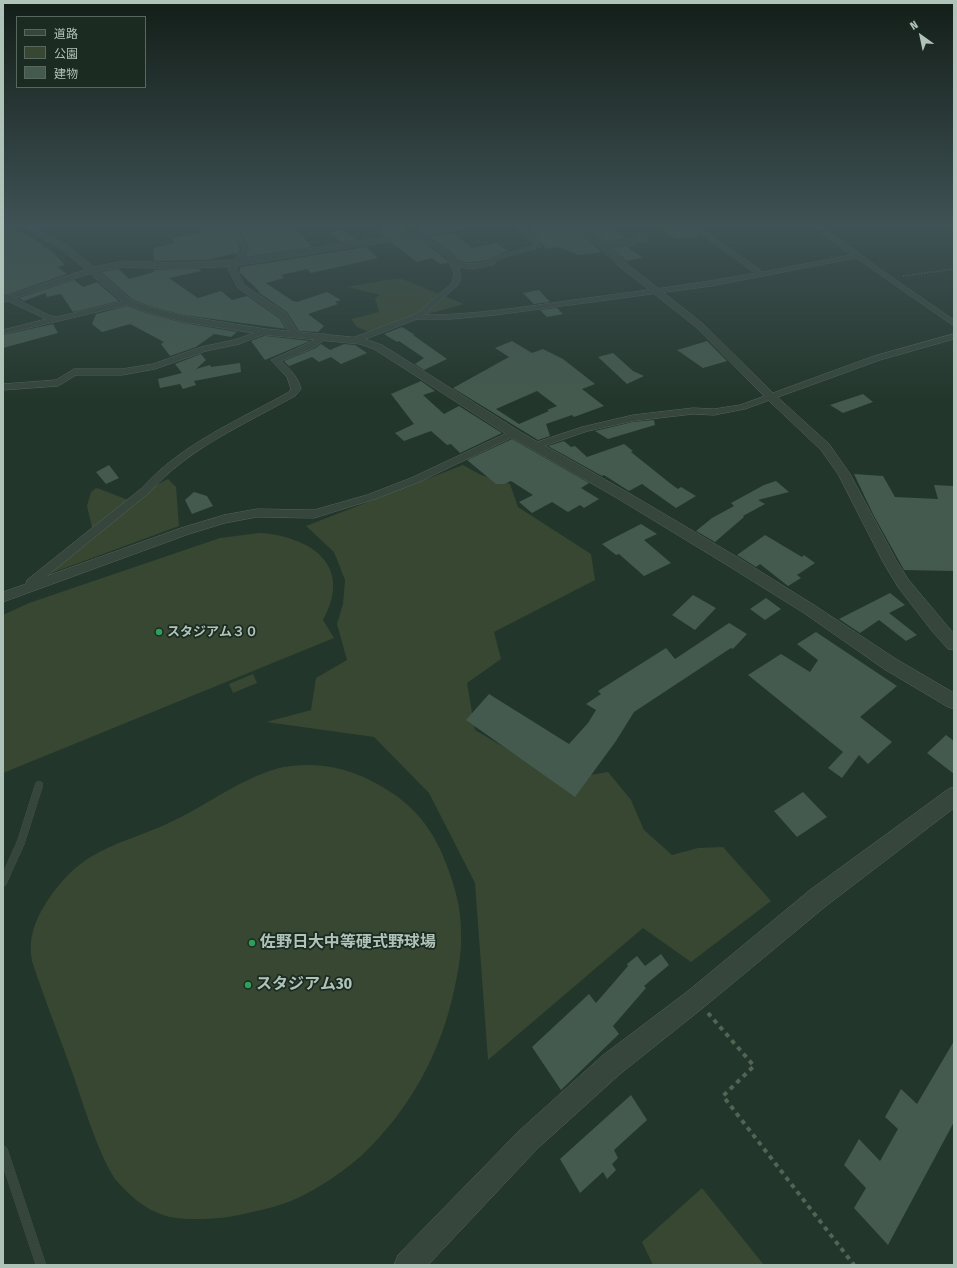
<!DOCTYPE html>
<meta charset="utf-8">
<style>
body{margin:0}
#map{position:relative;width:957px;height:1268px;overflow:hidden;background:#23362b;font-family:"Fira Sans Condensed","Noto Sans JP",sans-serif}
canvas{display:block}
.frame{position:absolute;inset:0;border:4px solid #b0c3b9;pointer-events:none}
.legend{position:absolute;left:16px;top:16px;width:130px;height:72px;box-sizing:border-box;background:#1b2b22;border:1px solid #57685e;margin:0;padding:5px 7px;list-style:none;font-size:12px;color:#b0c3b9}
.legend li{display:flex;align-items:center;gap:8px;height:20px}
.legend b{width:20px;border:1px solid #57685e}
.north{position:absolute;left:901px;top:16px;width:40px;height:40px;-webkit-text-stroke:3px #1b2b22;paint-order:stroke;rotate:327deg;font-size:11px;font-weight:700;line-height:16px;text-align:center;color:#b0c3b9}
.north::after{content:'';display:block;margin:auto;width:14px;height:18px;background:#b0c3b9;clip-path:polygon(50% 0,100% 100%,50% 72%,0 100%)}
</style>
<div id="map">
<canvas width="957" height="1268"></canvas>
<div class="frame"></div>
<ul class="legend">
<li><b style="height:5px;background:#36463d"></b>道路</li>
<li><b style="height:11px;background:#384731"></b>公園</li>
<li><b style="height:11px;background:#445a4e"></b>建物</li>
</ul>
<div class="north">N</div>
</div>
<script>
const ctx = document.querySelector('canvas').getContext('2d');
ctx.lineJoin = 'round';
function fillPath(path, color) { ctx.fillStyle = color; ctx.fill(path, 'evenodd'); }
function trace(path, color, width, dash) { ctx.strokeStyle = color; ctx.lineWidth = width; ctx.lineCap = dash ? 'butt' : 'round'; ctx.setLineDash(dash || []); ctx.stroke(path); }
function drawText(font, color, halo, rows, align = 'center') {
  ctx.font = font + ' "Fira Sans Condensed","Noto Sans JP",sans-serif'; ctx.lineWidth = 3.5; ctx.setLineDash([]); ctx.textBaseline = 'middle'; ctx.strokeStyle = halo; ctx.fillStyle = color; for (const [text, x, y, turn = 0] of rows) {
    ctx.save(); ctx.translate(x, y); ctx.rotate((+turn || 0) * Math.PI / 180); ctx.textAlign = isNaN(turn) ? turn : align; if (halo) ctx.strokeText(text, 0, 0); ctx.fillText(text, 0, 0); ctx.restore();
  }
}
fillPath(new Path2D(`
 M402,279L464,304L367,331L357,327L351,319L379,312L375,298L380,295L347,287L387,280Z
 M463,465L481,475L510,484L518,507L591,554L595,580L494,632L501,659L467,683L475,730L560,780L608,772L631,800L644,830L672,855L698,848L723,847L771,901L691,962L643,928L488,1060L475,883L429,793L374,737L266,722L311,710L316,678L347,660L337,624L343,604L345,580L334,552L306,526Z
 M168,479L176,487L179,526L46,575L94,536L87,506L91,492L96,488L100,489L128,500Z
 M259,533C310,536 354,565 323,620L334,638L3,773V615L29,603L220,538Z
 M253,674L257,683L233,693L229,684Z
 M309,765C344,766 369,777 398,797C422,815 437,838 447,866C455,887 461,908 461,930C462,949 459,968 455,986C442,1051 410,1110 361,1156C343,1172 315,1191 293,1200C277,1207 260,1210 244,1214C224,1219 182,1222 163,1215C144,1209 128,1194 115,1179C111,1173 108,1167 105,1161C93,1135 84,1107 75,1080C61,1040 45,1001 32,961C28,939 34,922 46,903C84,845 119,847 175,820C208,804 241,779 276,769C286,766 297,765 309,765Z
 M702,1188L764,1265H653L642,1242Z`), '#384731');
fillPath(new Path2D(`
 M197,227H229L240,249L236,255L235,253L207,260L154,261L153,248L175,243L171,238L203,232Z
 M238,227H295L312,247L245,257L249,248Z
 M401,227H404L408,232L384,236L379,230Z
 M536,227H574L602,252L579,255L558,247L547,249L529,230L538,229Z
 M586,227H612L627,238L606,242Z
 M660,227H691L701,235L676,239Z
 M12,228L41,243L44,248L47,247L55,254L65,265L58,267L67,274L9,294H3V231Z
 M343,229L357,240L341,242L330,232Z
 M453,233L472,248L496,243L508,251L493,256L488,260L472,262H464L456,259L455,255L428,236Z
 M420,238L428,246L446,259L448,263L440,264L432,258L417,262L391,242Z
 M634,244L636,245L628,247L643,258L626,261L612,248Z
 M366,247L378,258L311,273L307,269L281,275L284,278L266,283L293,301L297,302L327,292L341,300L335,302L338,304L308,314L324,326L318,332L299,331L287,312L258,292H260L239,272L241,267Z
 M119,269L129,279L154,272V270L200,269L201,271L169,278L198,298L221,291L232,300L247,296L279,318L286,329L184,315L152,307L132,299L101,272Z
 M74,280L83,287L97,282L119,301L73,312L61,294L47,297L45,293L24,301L19,298Z
 M539,290L550,302L534,304L523,293Z
 M127,306L146,313L184,323L237,332L231,337L214,334L196,347L170,356L161,344L164,342L130,324L102,332L92,324L96,314Z
 M557,308L563,314L547,317L540,310Z
 M53,324L58,333L3,348V335Z
 M402,327L415,335H413L447,359L424,370L415,364L424,358L399,341L397,342L384,334Z
 M264,336H266L310,341L265,360L251,341Z
 M512,341L532,353L543,349L563,359L595,384L582,389L604,406L574,417L572,415L546,424L550,436L538,440L453,388L509,357L495,348ZM537,391L557,406L547,410L549,411L519,424L496,409Z
 M707,341L727,361L703,368L677,350Z
 M321,344L330,350L344,344L355,345L367,353L341,364L331,357L319,362L312,357L289,366L284,361L316,348Z
 M613,353L633,371L644,376L627,384L598,357Z
 M201,354L206,360L196,369L210,365L211,367L240,363L241,372L194,381L196,385L183,389L180,384L160,388L158,379L182,373L175,364Z
 M421,381L435,391L423,395L444,414L459,406L502,433L460,453L451,444L447,445L431,431L404,441L395,433L414,424L391,394Z
 M863,394L873,402L843,413L830,405Z
 M654,420L655,425L608,439L595,431L633,422Z
 M512,439L589,483L581,488L599,499L584,508L580,505L568,512L552,502L532,513L519,502L533,495L511,481L504,484H496L467,460Z
 M564,441L571,447L575,446L587,457L624,444L633,451L631,452L671,484L678,489L681,487L696,496L676,508L642,484L629,491L604,475L602,476L548,446Z
 M109,465L119,478L106,484L96,472Z
 M854,474L883,476L895,497L938,499L934,485L954,486V571L904,570L873,514Z
 M776,481L789,492L758,500L765,504L743,516L744,517L715,542L696,531L712,518L734,506L731,503L764,485Z
 M194,492L207,496L213,506L192,514L185,500Z
 M641,524L657,534L644,540L671,563L644,576L619,554L616,555L602,544Z
 M765,535L802,557L804,555L815,563L797,575L801,578L788,586L760,564L756,567L737,555Z
 M890,593L905,605L889,613L917,635L906,641L879,620L860,633L839,619Z
 M693,595L716,608L695,630L672,615Z
 M766,598L781,609L765,620L750,609Z
 M729,623L747,634L733,649L731,648L634,712L616,741L575,797L466,720L489,694L569,744L588,723L596,710L586,704L601,694L598,691L666,648L675,659Z
 M816,632L897,686L860,717L892,742L868,764L859,755L842,778L828,768L843,752L748,675L781,654L810,672L818,660L797,644Z
 M946,735L954,741V774L927,753Z
 M803,792L827,817L797,837L774,811Z
 M661,954L669,965L644,986L646,988L613,1026L619,1034L561,1090L532,1047L589,994L596,1003L628,966L627,964L637,956L645,966Z
 M954,1041V1122L888,1245L854,1208L866,1188L844,1165L859,1139L880,1161L898,1129L885,1117L901,1089L917,1104Z
 M631,1095L647,1120L614,1150L618,1158L612,1164L616,1170L607,1179L603,1172L580,1193L560,1159Z`), '#445a4e');
const serviceFar1 = new Path2D(`
 M3,882L21,842L39,785`);
const service = new Path2D(`
 M3,1151L41,1265`);
const minor = new Path2D(`
 M230,227H236L248,249L236,269L244,285L286,313L299,334L298,336H292L280,317L238,288L228,269L242,249Z
 M419,227H425V235L427,238L454,256L455,260C467,266 477,264 489,261L493,257L534,246L532,242L516,227H523L537,240L541,247L498,259L494,264L492,265L472,269L459,267L461,279L458,285L424,315C477,315 529,306 581,299C639,291 698,284 755,273L692,227H699L763,272L851,255L815,227H822L890,276L954,320V326L856,258L711,286L495,315L451,319H417L358,342H352L351,340L352,338L413,315L421,310L452,283L454,273L448,260V258C436,249 419,243 419,227Z
 M638,232L650,238L647,240L604,248L601,246L604,244L640,237L635,234Z
 M92,268L96,270L95,272L15,298L48,315L57,317L128,300L132,302L131,304L3,334V330L46,319L8,301L3,302L4,295H9Z
 M263,330H269L270,332L239,344L206,351L155,369L122,375H76L58,386L3,390V384L56,380L74,369H122L153,364L201,347L234,340Z
 M322,334H325L329,336L315,347L281,361C290,369 298,377 301,389L295,396C245,424 187,449 150,492L47,576L181,528L224,515L257,509L314,510L367,495L411,478L511,431H517L519,433L517,435L419,482L375,499L314,518L257,517L225,523L189,534L3,602V592L26,584L27,580L142,488C181,444 239,420 289,392L291,389L287,377L271,360L309,343Z
 M954,334V339L880,360L745,409L714,415L693,414L633,421L588,431L535,449L530,446L531,444L582,427L633,415L693,408L714,409L740,405L874,356Z`);
const tertiary = new Path2D(`
 M24,227H34L70,247L93,267L124,261L173,263L235,260L450,227H469L465,229L235,266L173,269L124,267L98,271L131,300L152,308L184,316L266,329L362,338L382,345L522,433L627,492L737,557L814,605L896,659L954,693V709L948,707L884,669L804,613L727,565L617,498L514,439L374,349L360,344L266,335L184,322L146,312L125,304L64,251Z
 M575,227H584L604,242L626,263L702,323L774,394L829,444L850,474L896,560L908,579L954,634V650L948,649L932,631L898,587L883,562L838,474L821,450L766,398L696,327L620,267L598,246Z
 M954,787V808L826,906L704,1007L620,1074L537,1149L428,1265H394L398,1255L519,1131L602,1056L688,991L810,890L947,790Z`);
trace(serviceFar1, '#53645b', 8);
trace(service, '#53645b', 10);
trace(minor, '#53645b', 1);
trace(tertiary, '#53645b', 1);
trace(new Path2D(`
 M903,276L954,269`), '#536453', 1.5, [1.5, 1.5]);
trace(new Path2D(`
 M708,1013L754,1066L723,1096L854,1265`), '#536453', 4, [4.5, 4.5]);
trace(serviceFar1, '#36463d', 8);
trace(service, '#36463d', 10);
fillPath(minor, '#36463d');
fillPath(tertiary, '#36463d');
const sky = ctx.createLinearGradient(0, 0, 0, 404);
sky.addColorStop(0, '#131e18');
sky.addColorStop(0.56, '#3f5255');
sky.addColorStop(1, '#3f525500');
ctx.fillStyle = sky;
ctx.fillRect(0, 0, 957, 404);
for (const [x, y, r, color] of [
 [159,632,4,"#2e9e5b"],
 [252,943,4,"#2e9e5b"],
 [248,985,4,"#2e9e5b"]
]) { const dot = new Path2D(); dot.arc(x, y, r, 0, 2 * Math.PI); ctx.fillStyle = color; ctx.fill(dot); trace(dot, '#1b2b22', 1.5); }
drawText('bold 13px', '#b0c3b9', '#1b2b22', [
 ["スタジアム３０",167,632]
], 'left');
drawText('bold 16px', '#b0c3b9', '#1b2b22', [
 ["佐野日大中等硬式野球場",260,943],
 ["スタジアム30",256,985]
], 'left');
</script>
